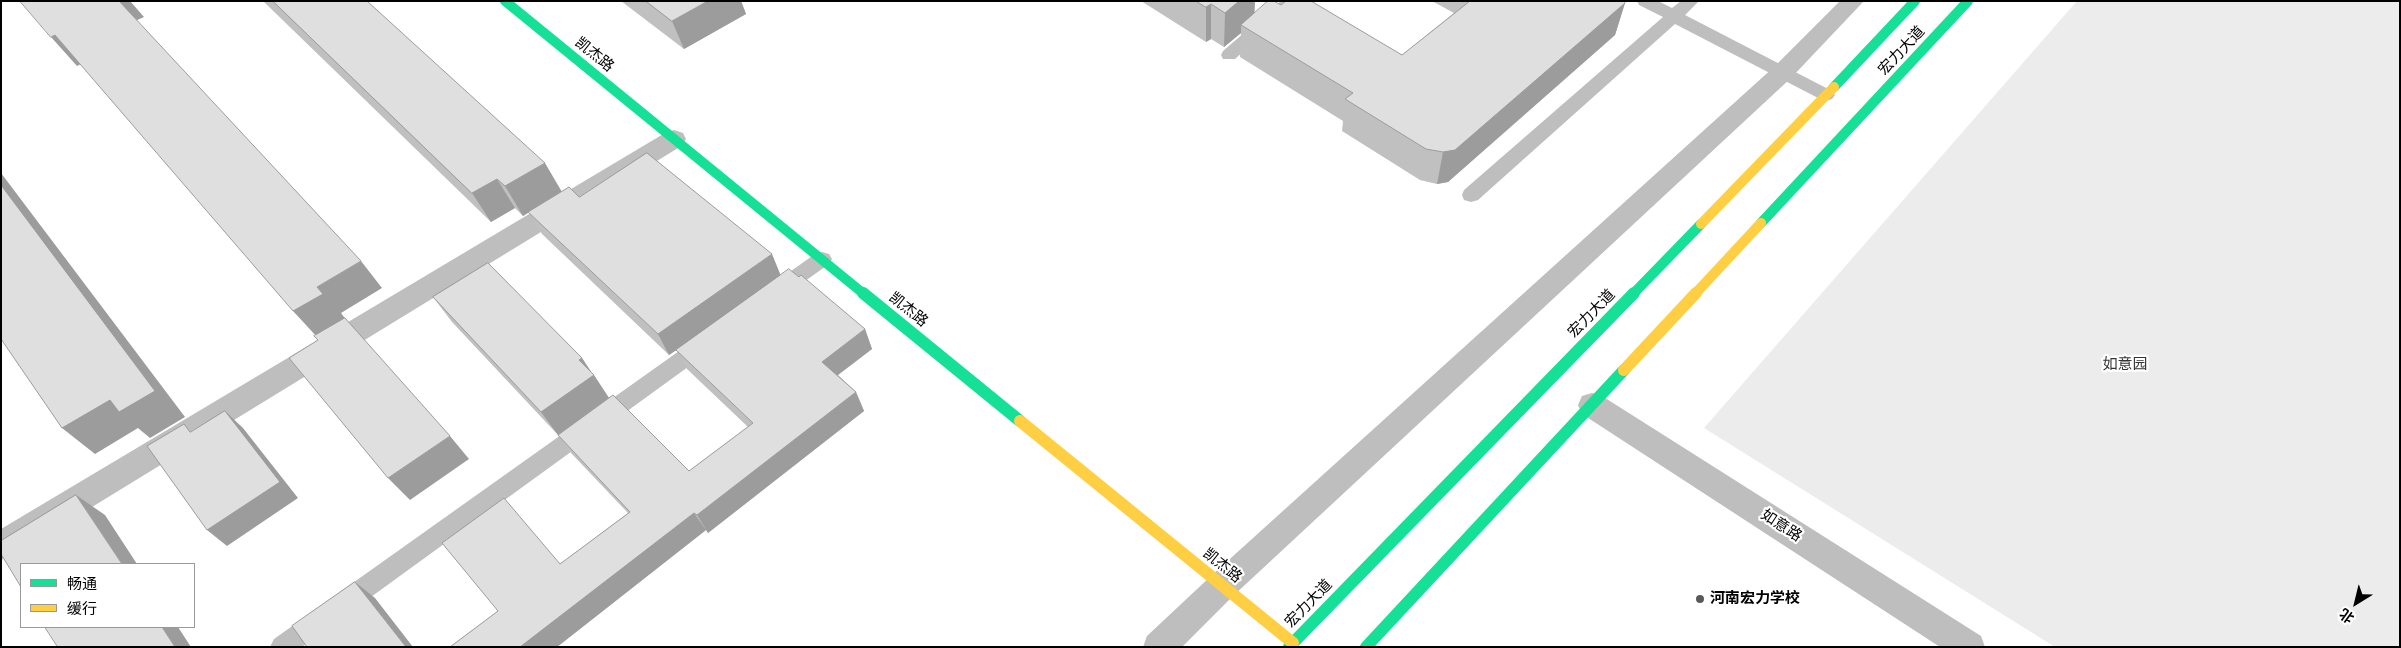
<!DOCTYPE html>
<meta charset="utf-8">
<style>
body{margin:0}
#map{position:relative;width:2401px;height:648px;overflow:hidden;background:#fff;font-family:"Varela Round","Noto Sans SC",sans-serif}
canvas{display:block}
.frame{position:absolute;inset:0;border:2px solid #000;pointer-events:none}
.legend{position:absolute;left:20px;top:563px;width:175px;height:65px;box-sizing:border-box;background:#fff;border:1px solid #999;margin:0;padding:6px 9px;list-style:none;font-size:15px;color:#000}
.legend li{display:flex;align-items:center;gap:10px;height:25px}
.legend b{width:25px;border:1px solid #999}
.north{position:absolute;left:2331px;top:578px;width:50px;height:50px;-webkit-text-stroke:4px #fff;paint-order:stroke;rotate:216deg;font-size:14px;font-weight:700;line-height:20px;text-align:center;color:#000}
.north::after{content:'';display:block;margin:auto;width:18px;height:22px;background:#000;clip-path:polygon(50% 0,100% 100%,50% 72%,0 100%)}
</style>
<div id="map">
<canvas width="2401" height="648"></canvas>
<div class="frame"></div>
<ul class="legend">
<li><b style="height:6px;background:#16e098"></b>畅通</li>
<li><b style="height:6px;background:#ffcf43"></b>缓行</li>
</ul>
<div class="north">北</div>
</div>
<script>
const ctx = document.querySelector('canvas').getContext('2d');
ctx.lineJoin = 'round';
function fillPath(path, color) { ctx.fillStyle = color; ctx.fill(path, 'evenodd'); }
function trace(path, color, width, dash) { ctx.strokeStyle = color; ctx.lineWidth = width; ctx.lineCap = dash ? 'butt' : 'round'; ctx.setLineDash(dash || []); ctx.stroke(path); }
function drawText(font, color, halo, rows, align = 'center') {
  ctx.font = font + ' "Varela Round","Noto Sans SC",sans-serif'; ctx.lineWidth = 4.5; ctx.setLineDash([]); ctx.textBaseline = 'middle'; ctx.strokeStyle = halo; ctx.fillStyle = color; for (const [text, x, y, turn = 0] of rows) {
    ctx.save(); ctx.translate(x, y); ctx.rotate((+turn || 0) * Math.PI / 180); ctx.textAlign = isNaN(turn) ? turn : align; if (halo) ctx.strokeText(text, 0, 0); ctx.fillText(text, 0, 0); ctx.restore();
  }
}
fillPath(new Path2D(`
 M2077,1H2400V647H2055L1704,428Z`), '#ececec');
fillPath(new Path2D(`
 M1281,1H1299L1235,59H1223L1221,55L1223,51Z
 M1637,1H1658L1672,8L1681,1H1699L1685,15L1832,91L1835,95L1832,99L1826,101L1820,99L1675,24L1478,200L1471,202L1464,200L1462,195L1464,190L1663,17L1639,5Z
 M822,252L829,254L832,259L829,264L784,296L777,299L770,296L767,291L770,286L815,254Z
 M703,337L710,339L713,345L710,351L302,647H270L274,639L696,339Z`), '#bebebe');
fillPath(new Path2D(`
 M1840,1H1864L1791,78L1233,596L1182,647H1143L1147,636L1211,576L1775,66Z
 M674,130L683,133L686,139L683,145L12,556L1,560V529L665,133Z
 M1592,393L1602,396L1981,636L1985,647H1940L1582,414L1578,405L1582,396Z`), '#bebebe');
trace(new Path2D(`
 M505,1L864,294
 M1834,87L1915,1
 M1761,223L1968,1
 M1633,294L1701,224`), '#16e098', 10);
trace(new Path2D(`
 M863,293L1020,421
 M1289,647L1634,293
 M1366,647L1624,370`), '#16e098', 12);
trace(new Path2D(`
 M1701,224L1834,87
 M1695,294L1761,223`), '#ffcf43', 10);
trace(new Path2D(`
 M1624,370L1696,293
 M1020,421L1293,643`), '#ffcf43', 12);
fillPath(new Path2D(`
 M263,1H367L562,192L579,197L781,275L865,329L872,349L838,375L856,392L864,411L708,533L706,530L557,647H450L628,513L571,453L558,435L452,322L433,297L582,358L609,398L689,471L748,427L687,369L677,350L669,355L542,234L529,212L523,216L515,208L491,222Z
 M621,1H741L746,14L684,49Z
 M1141,1H1255L1254,13L1281,5L1402,55L1454,13L1432,1H1625V3L1615,35L1448,182L1437,184L1420,180L1342,131L1343,121L1240,57L1241,33L1224,47L1211,39L1206,42Z`), '#c0c0c0');
fillPath(new Path2D(`
 M118,1H130L144,17L135,21Z
 M708,1H741L746,14L684,49L672,21Z
 M1239,1H1255L1254,22L1241,25V33L1224,47L1225,13Z
 M1625,3L1615,35L1448,182L1437,184L1443,152Z
 M1211,4V39L1206,42V7Z
 M55,35L81,64L77,66L51,37Z
 M545,163L562,192L523,216L505,186Z
 M1,173L185,417L150,438L138,428L95,454L62,428L1,185Z
 M497,179L515,208L491,222L472,193Z
 M772,254L781,276L669,355L658,334Z
 M361,261L382,288L341,313L347,321L318,338L293,311L317,287Z
 M865,329L872,349L830,381L822,362Z
 M582,358L593,375H594L609,398L558,435L541,412L579,360Z
 M856,392L864,411L708,533L697,515Z
 M225,411L243,428L298,498L227,546L207,530Z
 M450,436L469,459L410,500L388,478Z
 M76,495L105,515L137,564H122Z
 M694,513L706,530L557,647H520Z
 M355,582L375,598L413,647H406Z
 M162,627H178L191,647H175Z`), '#9c9c9c');
const building = new Path2D(`
 M20,1H119L361,261L317,287L323,294L293,311L55,35L51,37Z
 M273,1H367L545,163L505,186L497,179L472,193Z
 M646,1H708L672,21Z
 M1196,1H1239L1225,13L1211,4L1206,7Z
 M1268,1H1274L1281,5L1286,1H1311L1402,55L1470,1H1625V3L1455,150L1443,152L1426,149L1345,99L1353,93L1241,25Z
 M647,153L772,254L658,334L528,212L569,187L579,197Z
 M1,185L155,391L119,412L110,400L62,428L1,339Z
 M488,263L582,358L579,360L594,375L541,412L433,297Z
 M789,269L799,277L801,275L865,329L822,362L856,392L697,515L694,513L520,647H450L498,611L442,543L504,498L560,564L630,512L558,435L613,395L689,471L753,423L676,350Z
 M345,318L450,436L388,478L289,358L318,340L314,336Z
 M225,411L280,482L207,530L147,446L184,424L190,432Z
 M76,495L122,564H21V587L1,554V541Z
 M355,582L406,647H307L292,626Z
 M45,627H162L175,647H58Z`);
fillPath(building, '#dfdfdf');
trace(building, '#9c9c9c', 1);
for (const [x, y, r, color] of [
 [1700,599,5,"#595959"]
]) { const dot = new Path2D(); dot.arc(x, y, r, 0, 2 * Math.PI); ctx.fillStyle = color; ctx.fill(dot); trace(dot, '#fff', 2); }
drawText('15px', '#000', '#fff', [
 ["宏力大道",1902,51,-47],
 ["凯杰路",594,55,39],
 ["凯杰路",908,310,39],
 ["宏力大道",1592,314,-46],
 ["如意路",1781,526,33],
 ["凯杰路",1222,566,39],
 ["宏力大道",1309,604,-46]
]);
drawText('15px', '#333', '#fff', [
 ["如意园",2125,365]
]);
drawText('bold 15px', '#000', '#fff', [
 ["河南宏力学校",1710,599]
], 'left');
</script>
